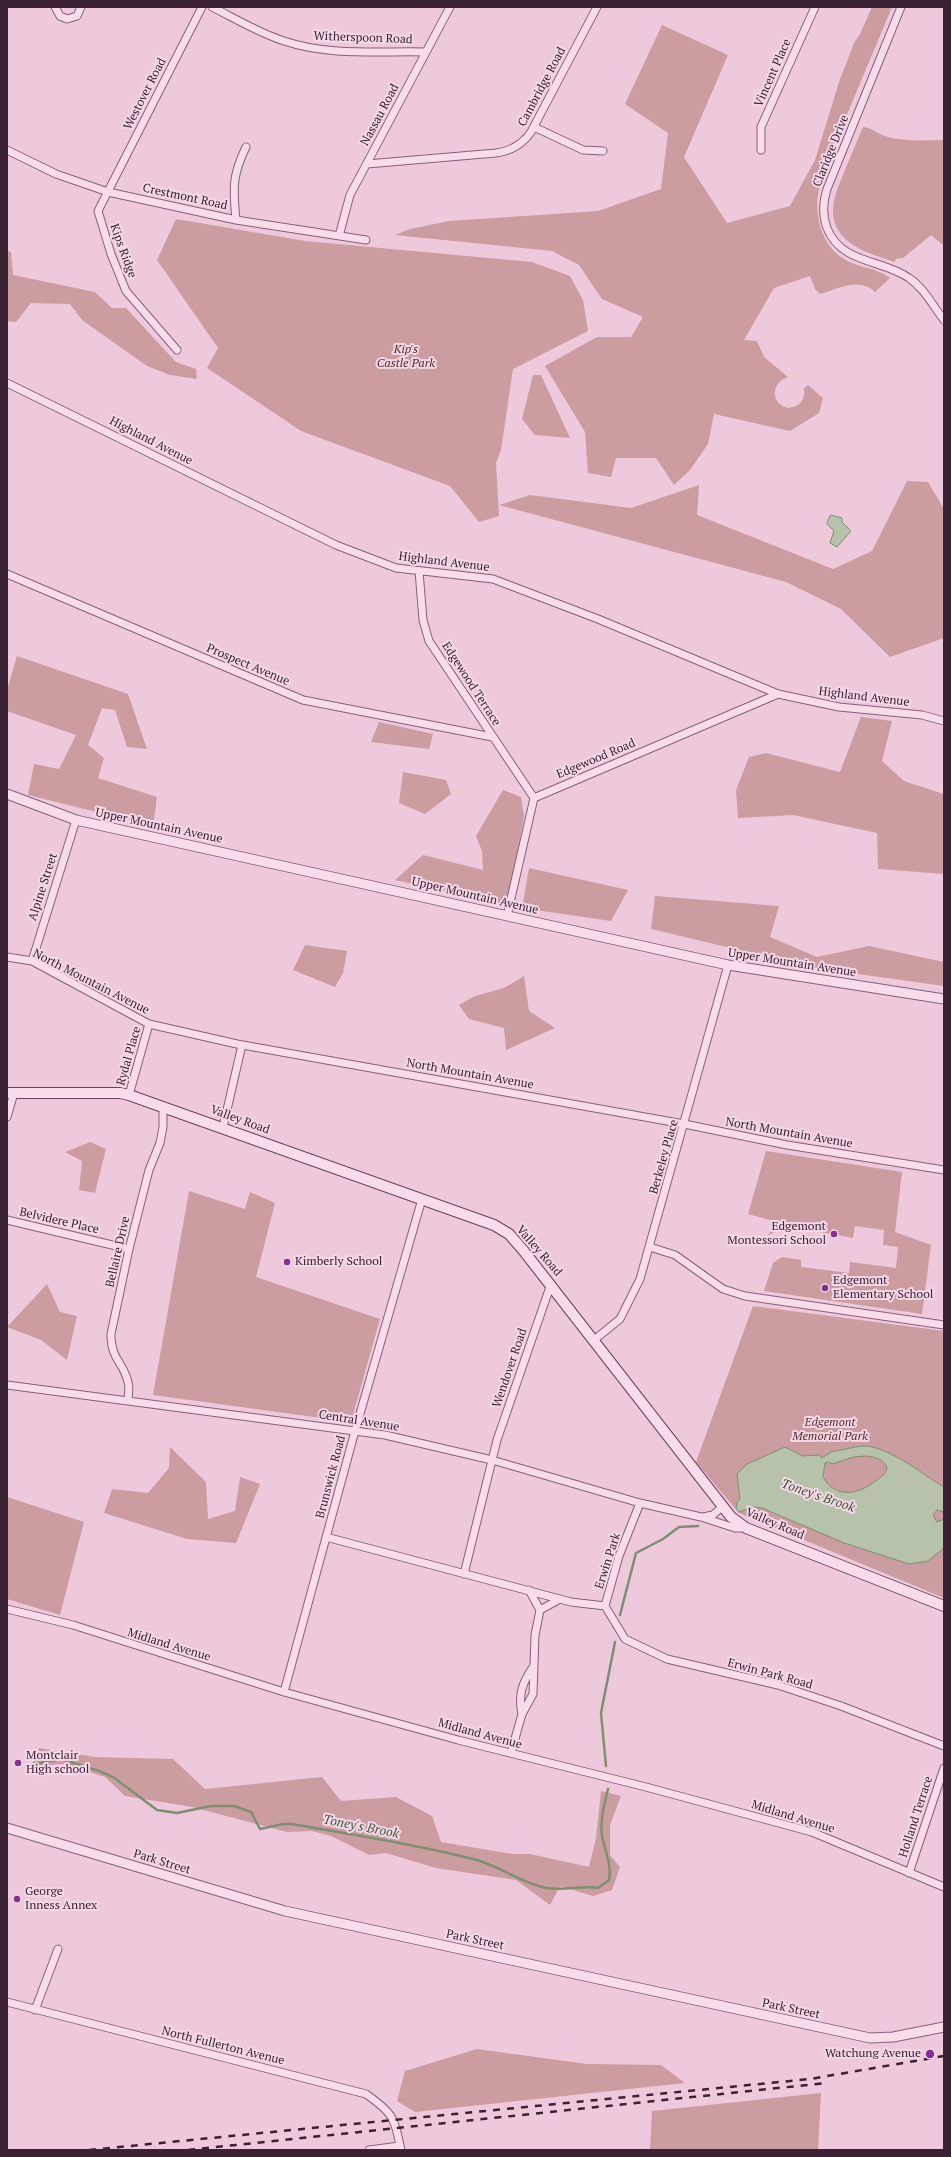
<!DOCTYPE html>
<style>
body{margin:0}
#map{position:relative;width:951px;height:2157px;overflow:hidden;background:#edc9db;font-family:"PT Serif",serif}
canvas{display:block}
.frame{position:absolute;inset:0;border:8px solid #3a2133;pointer-events:none}
</style>
<div id="map">
<canvas width="951" height="2157"></canvas>
<div class="frame"></div>
</div>
<script>
const ctx = document.querySelector('canvas').getContext('2d');
ctx.lineJoin = 'round';
function fillPath(path, color) { ctx.fillStyle = color; ctx.fill(path, 'evenodd'); }
function trace(path, color, width, dash) { ctx.strokeStyle = color; ctx.lineWidth = width; ctx.lineCap = dash ? 'butt' : 'round'; ctx.setLineDash(dash || []); ctx.stroke(path); }
function drawText(font, color, halo, rows, align = 'center') {
  ctx.font = font + ' "PT Serif",serif'; ctx.lineWidth = 4; ctx.setLineDash([]); ctx.textBaseline = 'middle'; ctx.strokeStyle = halo; ctx.fillStyle = color; for (const [text, x, y, turn = 0] of rows) {
    ctx.save(); ctx.translate(x, y); ctx.rotate((+turn || 0) * Math.PI / 180); ctx.textAlign = isNaN(turn) ? turn : align; if (halo) ctx.strokeText(text, 0, 0); ctx.fillText(text, 0, 0); ctx.restore();
  }
}
fillPath(new Path2D(`
 M872,7H892C877,44 861,80 846,117C836,140 822,169 818,194C815,212 820,235 832,249C851,270 871,264 890,278L875,292C859,277 840,288 820,294L815,289L810,276L774,288L744,340L757,341L764,357L788,377C771,382 770,404 788,408C800,407 806,399 804,388L808,385L823,398L819,413L790,431L714,414L708,444L690,470L674,485L656,458H616L611,477L588,473L585,432L545,366L597,337H631L643,317L602,299L579,265L552,251L395,235L410,229L449,221L598,211L661,189L668,133L625,104L662,25L728,55L684,157L727,223L790,206L815,160L839,82L854,43L860,34Z
 M863,127C873,128 879,135 888,137C906,142 926,140 944,140V246L931,235L903,258L896,259L895,262C880,257 865,253 852,244C822,224 834,196 845,170C851,155 857,141 863,127Z
 M176,219L305,241L532,262L570,276L583,300L588,331L513,369L501,450L496,463L499,516L479,522L450,486L301,431L207,368L218,348L157,260Z
 M7,251L11,252L13,275L95,292L112,308H126L176,362L196,369L197,379L170,375L147,366L82,320L70,304L31,303L16,322L7,321Z
 M533,375H541L570,438L535,435L522,419Z
 M907,481L928,482L944,509V638L890,657L841,609L786,582L499,505L530,495L631,508L699,485L697,515L833,569L872,551Z
 M17,656L128,694L147,749L127,747L115,710L102,708L88,745L104,758L98,778L157,797L153,826L28,795L34,764L59,769L76,735L7,711V690Z
 M861,717L892,721L882,761L904,781L944,794V874L878,869L877,833L793,815L738,818L736,790L749,757L766,753L840,772Z
 M379,722L433,734L429,749L371,742Z
 M403,772L446,780L451,794L425,814L399,803Z
 M503,790L521,797L524,816L508,905L395,880L423,855L483,870L482,851L476,836Z
 M529,868L628,890L611,921L522,908Z
 M655,896L779,906L770,937L817,957L869,946L944,962V986L815,968L651,929Z
 M305,945L347,951L343,973L335,987L293,970Z
 M524,976L529,1011L555,1028L506,1050L504,1028L469,1019L459,1005L475,996L504,988Z
 M90,1142L106,1149L95,1193L79,1190L82,1161L65,1152Z
 M766,1151L902,1172L895,1232L931,1245L922,1314L764,1291L773,1263L782,1257L801,1260V1267L849,1273L850,1262L896,1268L898,1247L883,1245L884,1230L855,1226L853,1238L803,1229L782,1228L769,1235L773,1221L748,1214Z
 M189,1191L245,1209L250,1192L275,1203L256,1277L380,1319L351,1422L153,1395Z
 M47,1284L60,1312L77,1316L67,1360L41,1340L7,1327Z
 M753,1306L944,1331V1598L739,1513L696,1462Z
 M170,1447L206,1482L208,1519L235,1511L240,1477L260,1484L236,1543L187,1539L104,1513L112,1489L148,1493L169,1468Z
 M7,1497L84,1522L60,1615L7,1599Z
 M39,1748L95,1757L173,1759L205,1789L322,1777L341,1801L396,1797L432,1816L441,1842L512,1854H530L589,1867L596,1838L601,1791L621,1796L610,1825V1855L620,1867L612,1890L593,1896L560,1886L550,1905L516,1880L436,1868L386,1853L369,1855L331,1836L312,1831L287,1832L192,1807L125,1796L105,1777L63,1764L33,1766Z
 M477,2049L587,2064L661,2065L685,2083L415,2112L397,2101L405,2071Z
 M821,2093L818,2150H650L652,2111Z`), '#cb9da1');
const water = new Path2D(`
 M831,515L842,518V522L851,531L837,547L830,543L834,531L827,524Z
 M861,1446C886,1444 922,1474 944,1487V1512L937,1510L933,1515L937,1522L944,1519V1548L928,1561L909,1564L844,1543L762,1508L754,1507L739,1512L736,1509L737,1502L740,1499L737,1474L747,1464L785,1447L803,1456L819,1455L822,1458L831,1452ZM867,1456C875,1457 884,1459 887,1468C886,1474 882,1476 877,1480C860,1494 836,1500 823,1477L825,1463L829,1462L832,1464L854,1457Z`);
fillPath(water, '#b6c2a9');
trace(water, '#7f9070', 1);
trace(new Path2D(`
 M620,1615L636,1553L663,1539L679,1527L698,1526
 M34,1763H40L61,1759L99,1771L113,1777L157,1810L177,1813L211,1806H234L251,1812L260,1829L283,1824H292C353,1835 416,1844 477,1860C501,1867 523,1884 547,1888C565,1891 581,1885 598,1888L609,1880C612,1866 605,1850 602,1836C600,1820 604,1805 608,1789
 M606,1766L601,1713L615,1642`), '#7f9070', 2.5);
const minor = new Path2D(`
 M55,7L60,16L67,19L77,16L81,7
 M212,7C236,19 259,33 284,41C328,56 379,51 426,52
 M901,7L827,189C823,202 822,215 827,228C841,264 882,259 909,278C924,288 933,306 944,320
 M534,127L583,150L603,151
 M7,150L56,174L108,192L236,220L366,240
 M761,150V127L815,7
 M367,164L496,153C511,151 522,145 531,132L597,7
 M236,220C233,188 232,176 246,147
 M339,236L350,195L450,7
 M177,350L126,291L111,254L98,211L202,7
 M7,383L336,545L396,568L493,579L598,619L778,694L839,707L922,715L944,721
 M419,571L423,620L429,641L534,798
 M7,574L303,700L492,737
 M507,916L534,798L778,694
 M7,957L32,961L149,1024L237,1044L684,1124L787,1145L944,1170
 M32,961L76,820
 M129,1095L149,1024
 M7,1117L14,1093
 M223,1127L242,1045
 M7,1220L129,1249
 M650,1247L675,1255L723,1289L745,1296L944,1325
 M594,1340L620,1319L640,1279L728,965
 M7,1385L385,1435L492,1460L640,1503L701,1517L735,1528H746
 M128,1401C128,1395 130,1388 128,1382C123,1361 111,1360 111,1334L129,1249L149,1170L160,1143L163,1127V1106
 M703,1517L713,1515L722,1507
 M326,1537L571,1602L605,1606
 M464,1574L497,1440L551,1284
 M605,1606L625,1639L667,1659L778,1685L841,1706L944,1746
 M605,1606L619,1556L640,1503
 M7,1609L73,1625L284,1692L458,1740L646,1787L812,1832L944,1887
 M540,1610L560,1599
 M284,1692L355,1431L422,1199
 M522,1714C518,1695 522,1683 533,1667
 M511,1753L522,1714L533,1694L535,1635L540,1610L529,1590
 M909,1873L944,1768
 M7,2002L366,2094C394,2114 394,2117 401,2150
 M35,2010L58,1949
 M369,2150L400,2146`);
const tertiary = new Path2D(`
 M7,794L76,820L728,965L944,999
 M7,1828L285,1911L870,2038L893,2037L944,2027`);
const secondary = new Path2D(`
 M7,1093H120L129,1095L494,1225L509,1234L523,1250L731,1517L746,1528L944,1606`);
trace(minor, '#895e7b', 9);
trace(tertiary, '#895e7b', 11);
trace(secondary, '#6b415f', 12);
trace(minor, '#f8dcea', 7);
trace(tertiary, '#f8dcea', 9);
trace(secondary, '#f8dcea', 10);
trace(new Path2D(`
 M89,2150L810,2079L944,2056
 M188,2150L826,2083`), '#3a2133', 2.5, [7, 7]);
for (const [x, y, r, color] of [
 [834,1234,4,"#803096"],
 [287,1262,4,"#803096"],
 [825,1288,4,"#803096"],
 [18,1763,4,"#803096"],
 [17,1899,4,"#803096"],
 [930,2054,5,"#803096"]
]) { const dot = new Path2D(); dot.arc(x, y, r, 0, 2 * Math.PI); ctx.fillStyle = color; ctx.fill(dot); trace(dot, '#f5d8e7', 1.5); }
drawText('12px', '#3a2133', '#f5d8e7', [
 ["Witherspoon Road",363,38,2],
 ["Vincent Place",773,73,-66],
 ["Cambridge Road",542,87,-62],
 ["Westover Road",145,94,-63],
 ["Nassau Road",380,115,-62],
 ["Claridge Drive",831,151,-68],
 ["Crestmont Road",185,197,12],
 ["Kips Ridge",123,251,70],
 ["Highland Avenue",151,441,27],
 ["Highland Avenue",444,562,7],
 ["Prospect Avenue",248,665,23],
 ["Edgewood Terrace",471,684,57],
 ["Highland Avenue",864,697,7],
 ["Edgewood Road",596,759,-23],
 ["Upper Mountain Avenue",159,826,12],
 ["Alpine Street",43,887,-72],
 ["Upper Mountain Avenue",475,896,13],
 ["Upper Mountain Avenue",792,963,9],
 ["North Mountain Avenue",91,982,27],
 ["Rydal Place",129,1056,-74],
 ["North Mountain Avenue",470,1074,10],
 ["Valley Road",240,1120,20],
 ["North Mountain Avenue",789,1133,10],
 ["Berkeley Place",664,1157,-74],
 ["Belvidere Place",59,1221,13],
 ["Valley Road",539,1251,49],
 ["Bellaire Drive",118,1252,-77],
 ["Wendover Road",510,1368,-71],
 ["Central Avenue",359,1421,9],
 ["Brunswick Road",331,1477,-75],
 ["Valley Road",775,1524,23],
 ["Erwin Park",608,1561,-72],
 ["Midland Avenue",169,1645,17],
 ["Erwin Park Road",770,1674,15],
 ["Midland Avenue",480,1734,15],
 ["Midland Avenue",793,1817,17],
 ["Holland Terrace",916,1817,-72],
 ["Park Street",162,1862,17],
 ["Park Street",475,1940,12],
 ["Park Street",791,2009,12],
 ["North Fullerton Avenue",223,2046,14]
]);
drawText('italic 12px', '#562a28', '#f5d8e7', [
 ["Kip's",406,350],
 ["Castle Park",406,364],
 ["Edgemont",830,1423],
 ["Memorial Park",830,1437]
]);
drawText('12px', '#3a2133', '#f5d8e7', [
 ["Edgemont",826,1227,"right"],
 ["Montessori School",826,1241,"right"],
 ["Kimberly School",295,1262],
 ["Edgemont",833,1281],
 ["Elementary School",833,1295],
 ["Montclair",26,1756],
 ["High school",26,1770],
 ["George",25,1892],
 ["Inness Annex",25,1906],
 ["Watchung Avenue",921,2054,"right"]
], 'left');
drawText('italic 13px', '#3c5931', '#f5d8e7', [
 ["Toney's Brook",818,1496,19],
 ["Toney's Brook",361,1827,11]
]);
</script>
